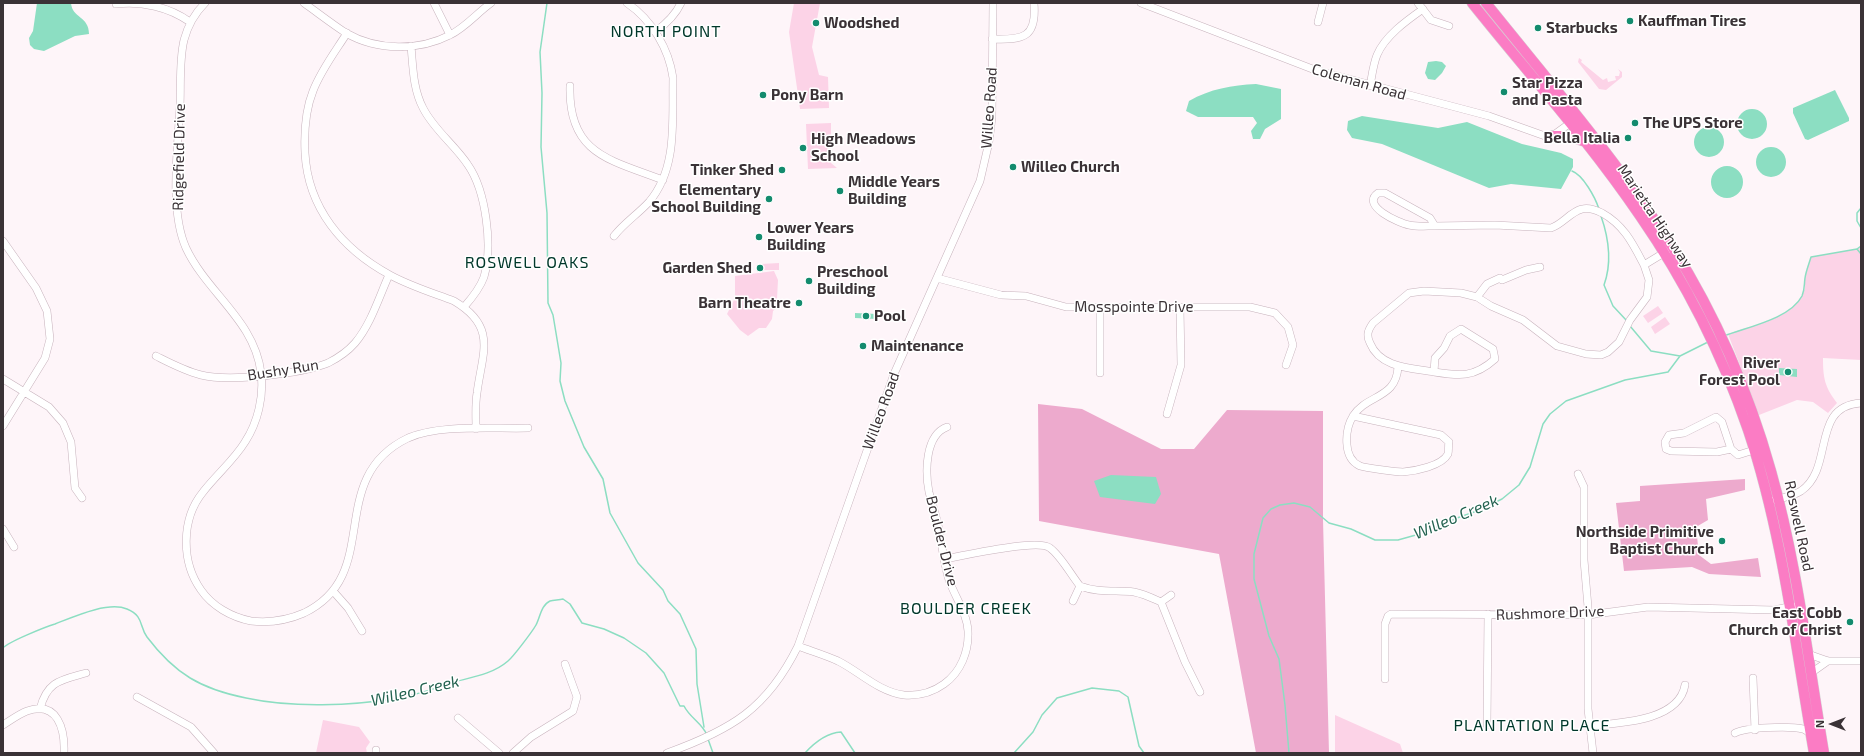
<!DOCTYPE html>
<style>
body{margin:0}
#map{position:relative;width:1864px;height:756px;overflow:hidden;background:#fef5f9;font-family:"Exo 2",sans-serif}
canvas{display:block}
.frame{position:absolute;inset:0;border:4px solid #3a3236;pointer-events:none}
.north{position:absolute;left:1812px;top:704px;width:40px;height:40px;-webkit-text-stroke:3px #fff;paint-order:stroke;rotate:270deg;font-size:11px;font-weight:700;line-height:16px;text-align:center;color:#3a3236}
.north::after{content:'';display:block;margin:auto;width:14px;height:18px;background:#3a3236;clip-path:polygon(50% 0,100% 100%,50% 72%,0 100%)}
</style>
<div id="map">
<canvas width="1864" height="756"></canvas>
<div class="frame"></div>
<div class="north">N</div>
</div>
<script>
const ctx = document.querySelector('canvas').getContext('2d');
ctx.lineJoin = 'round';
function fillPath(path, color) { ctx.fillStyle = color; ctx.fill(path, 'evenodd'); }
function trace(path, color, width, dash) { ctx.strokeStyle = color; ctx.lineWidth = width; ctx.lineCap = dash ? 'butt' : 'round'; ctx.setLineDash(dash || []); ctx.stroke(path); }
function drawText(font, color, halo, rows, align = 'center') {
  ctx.font = font + ' "Exo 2",sans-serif'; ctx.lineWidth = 3; ctx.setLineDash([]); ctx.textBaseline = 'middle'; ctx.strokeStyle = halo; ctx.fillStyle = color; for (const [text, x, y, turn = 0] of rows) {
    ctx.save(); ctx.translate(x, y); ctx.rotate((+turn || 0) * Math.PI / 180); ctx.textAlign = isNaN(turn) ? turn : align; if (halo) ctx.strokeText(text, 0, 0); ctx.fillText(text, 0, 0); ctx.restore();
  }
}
fillPath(new Path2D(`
 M794,3H820L812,47L819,75L828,77L829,108L800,109L789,32Z
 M1579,58L1582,60L1581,62L1603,80L1607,78L1608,82L1616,80L1615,76H1619L1620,72L1618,69L1622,72V77L1606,90L1599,89L1578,62Z
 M831,123V163L837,168L808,169L806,124Z
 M1861,246V360L1823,358C1823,379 1825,387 1837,403L1828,413L1813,402L1797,400L1759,415L1728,334C1754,324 1793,320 1804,291C1806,286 1804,283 1805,278C1806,271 1809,264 1811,257L1857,249Z
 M779,263V270H761V264Z
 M774,271L778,280L777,299L782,303L773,311L772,319L766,328H759L748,336L740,330L727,314L735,298V276Z
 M1658,306L1663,313L1648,323L1643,316Z
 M1665,317L1670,324L1655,334L1651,327Z
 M1335,715L1400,744L1403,753H1335Z
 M323,720L359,727L370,742L366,748L367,753H316Z`), '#fcd3e7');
fillPath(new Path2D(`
 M1038,404L1082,409L1161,449H1194L1227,410L1323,411V520L1329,753H1256L1219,554L1039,521Z
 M1745,479V490L1706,499L1708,520L1696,527L1699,555L1711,564L1758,558L1761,577L1709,574L1692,567L1624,571L1616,503L1640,501V486Z`), '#edaacd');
fillPath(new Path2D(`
 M37,3H71C72,18 89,16 89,34L75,36L44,51L34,49L30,45L29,38L33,31Z
 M1436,61L1442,62L1446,66L1442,73L1435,80L1428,79L1425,73L1428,62Z
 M1256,84L1281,89V119L1265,129L1260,139H1253L1251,131L1257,123L1253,117H1198L1186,111L1189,101C1210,89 1232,85 1256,84Z
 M1835,90L1849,118V121L1808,140L1805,139L1793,113V108Z
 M1737 124a15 15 0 1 1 30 0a15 15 0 1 1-30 0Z
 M1362,116L1438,128L1467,122L1522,144L1561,153L1573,159V167L1561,189L1511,184L1489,188L1382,144L1352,138L1347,130L1348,121Z
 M1694 142a15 15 0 1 1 30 0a15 15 0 1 1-30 0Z
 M1756 162a15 15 0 1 1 30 0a15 15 0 1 1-30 0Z
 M1711 182a16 16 0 1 1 32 0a16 16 0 1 1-32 0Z
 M855,313L877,314V319L855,318Z
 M1779,368L1797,369V377L1779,375Z
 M1111,475L1156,477L1161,494L1155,504L1100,497L1094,481Z`), '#8cdec2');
trace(new Path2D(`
 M547,3L540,52L542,93L541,147L547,213L548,303L553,315L561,363L560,381L565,401L584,447L603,479L610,513L638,563L663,590L668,601L680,614L696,649L697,684L704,727
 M1572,171C1583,175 1595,197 1599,209
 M1861,208L1857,213V221L1861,228
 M1601,216C1609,239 1612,263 1604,285L1613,306L1627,321
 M1857,249L1861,254
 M1630,326L1651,351L1680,356
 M1724,336C1747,327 1790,319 1802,296C1805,289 1804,285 1805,278C1806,271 1809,264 1811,257L1857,249L1861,246
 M3,648C8,642 45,627 55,624C73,617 108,601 127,609C144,616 139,626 147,637C175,674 201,689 246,698C292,708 352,706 398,698C417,695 436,688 454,682C473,677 493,674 508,661C513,657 532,632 536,625C540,618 541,605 550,601C554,600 559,600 563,599L570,604L582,623L604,629L624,638L646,653L664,673L680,706H684C690,718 702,723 707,735
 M708,739L713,753
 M805,753C815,742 826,733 841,732L855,753
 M1014,753L1033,732L1042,715L1057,698L1092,688L1119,691L1128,697L1139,746L1144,753
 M1289,753L1285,705L1279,659L1269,636L1254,579V554L1263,518L1271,509L1280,505L1294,503L1310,507L1329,523L1351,529L1375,540H1398L1423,533L1457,518L1477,511L1502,499L1519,485L1530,467L1543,424L1550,414L1566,401L1625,380L1668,372L1680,356L1708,342`), '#8cdec2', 1.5);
const minor = new Path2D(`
 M205,3C194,14 188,25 184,40C179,61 181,85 180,106C178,148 169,210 186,248C207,293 255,321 261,373C264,396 258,422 245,442C234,460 216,475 203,492C181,519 181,562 201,590C212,606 231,617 251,621C269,623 288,620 304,613C385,574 323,479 408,438C439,424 494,429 528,428
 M304,3C318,13 332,24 346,33C377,51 419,51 450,35C466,27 477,13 491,3
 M434,3L450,35
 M1141,3L1315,70L1489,116L1545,136L1555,134L1573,121
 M1418,3L1431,20L1449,26
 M116,4C142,1 169,7 190,22
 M1318,22L1323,3
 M655,32C666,24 675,16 681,3
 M347,33C335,52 321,70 313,91C305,111 304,132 305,153C308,208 342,249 390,275C410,286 433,293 454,301C498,327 482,353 477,393C475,405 476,417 476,429
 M992,39C1023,40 1037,38 1034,3
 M411,46C413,67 413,89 423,108C434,130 455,145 468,165C486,191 493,246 484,277C480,288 472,298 464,307
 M570,86C568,154 610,160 663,180
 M1370,86C1372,76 1373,65 1377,55C1385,36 1406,21 1423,9
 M1378,193H1385L1430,218L1435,226C1426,226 1417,227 1409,225C1399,223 1360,206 1378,193Z
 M1435,226L1495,225L1551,228C1563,224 1570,212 1582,209C1589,207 1596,210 1602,213C1624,225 1633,244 1644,265
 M614,236C624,223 638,214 649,202C678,168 672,120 673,78C669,49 652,20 627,3
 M3,241L36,288L47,311L50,339L45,358L3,426
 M937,278L1001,295L1026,296L1066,307H1250L1275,313L1288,327L1293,345L1286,365
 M1477,297L1487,284L1500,278L1502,280L1526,270L1540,267
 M1100,307V373
 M1461,329L1493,349L1495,359C1474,378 1459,376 1434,372L1435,358L1444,348L1450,336Z
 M156,356C170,363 185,371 201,375C230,382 300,374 328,363C338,358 348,351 355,343C371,324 379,297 389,275
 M1434,372C1411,368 1380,368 1370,343C1366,335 1368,330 1373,323L1409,293L1424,291L1461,293L1477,297L1491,306L1523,320L1557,346L1586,354L1601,355L1608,352L1619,342L1630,320L1647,297L1649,280L1644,265L1667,251
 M3,379L49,407L63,423L71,442L75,488L82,498
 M1167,414L1181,365L1180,308
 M1353,416L1441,435L1449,442C1448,445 1449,451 1448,454C1442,466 1415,471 1403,472C1397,472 1366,468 1360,466C1342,458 1345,429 1353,416Z
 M1353,416C1367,394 1397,399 1398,366
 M1731,449L1722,422L1716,417L1684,433L1669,435L1665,442L1666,449L1671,451L1717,452L1731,449L1738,455L1754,450
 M1578,474L1584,487V560L1588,607V709L1593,753
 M1774,500C1783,498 1793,496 1801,491C1835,468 1810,406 1861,403
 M3,529L14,547
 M944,559C963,556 1038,538 1050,548C1061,556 1071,575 1080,586L1073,601
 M1080,586C1098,593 1116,590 1134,592C1144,594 1152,598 1161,602L1185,662L1200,692
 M333,591L348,608L362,631
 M1161,602L1171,595
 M798,646C811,651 825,655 838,661C860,672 879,692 904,695C918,696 933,692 944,684C961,672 969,651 968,631C967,613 955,597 949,580C944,564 942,546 939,530C937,517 932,504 929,492C925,472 925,435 947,427
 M1808,654L1828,661H1861
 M1811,673L1828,661
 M1753,678L1755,730
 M1385,679V624L1388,616L1391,614L1588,615L1648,607L1774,610L1793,606
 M137,697L191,727L214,753
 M40,709C47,681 61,680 86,673
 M458,718L499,753
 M3,725C11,720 19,714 27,711C58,700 65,730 64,753
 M1487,725L1488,614
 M1589,726C1617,723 1679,722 1685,685
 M1735,733C1746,727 1791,726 1803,729C1806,730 1808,732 1811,734
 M376,753V750
 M513,753L531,737L573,711L577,697L565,664
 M667,753C731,730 767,709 798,646L894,374L980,181L989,142L992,117L993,3`);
const highway = new Path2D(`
 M1472,3C1528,73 1590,142 1640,216C1685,281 1722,354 1748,430C1783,535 1795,645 1814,753
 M1486,3C1550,83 1618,161 1673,248C1716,316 1749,393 1771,471C1797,563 1808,659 1824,753
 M1552,136H1568L1583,141`);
trace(minor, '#c7b2bc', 8);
trace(highway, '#d4d2d3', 11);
trace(minor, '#fff', 7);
trace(highway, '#fb7cc4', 10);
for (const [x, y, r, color] of [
 [1630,21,4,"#138b6e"],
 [816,23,4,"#138b6e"],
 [1538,28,4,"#138b6e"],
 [1504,92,4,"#138b6e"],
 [763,95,4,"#138b6e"],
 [1635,123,4,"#138b6e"],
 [1628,138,4,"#138b6e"],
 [803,148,4,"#138b6e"],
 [1013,167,4,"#138b6e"],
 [782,170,4,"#138b6e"],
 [840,191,4,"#138b6e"],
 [769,199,4,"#138b6e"],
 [759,237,4,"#138b6e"],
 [760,268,4,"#138b6e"],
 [809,281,4,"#138b6e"],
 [799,303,4,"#138b6e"],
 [866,316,4,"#138b6e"],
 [863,346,4,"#138b6e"],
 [1788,372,4,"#138b6e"],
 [1722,541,4,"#138b6e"],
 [1850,622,4,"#138b6e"]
]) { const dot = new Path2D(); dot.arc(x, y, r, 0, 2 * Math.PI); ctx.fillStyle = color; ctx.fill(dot); trace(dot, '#fff', 1.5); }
drawText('bold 15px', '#3a3236', '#fff', [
 ["Kauffman Tires",1638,21],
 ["Woodshed",824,23],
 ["Starbucks",1546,28],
 ["Star Pizza",1512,83],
 ["and Pasta",1512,100],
 ["Pony Barn",771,95],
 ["The UPS Store",1643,123],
 ["Bella Italia",1620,138,"right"],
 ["High Meadows",811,139],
 ["School",811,156],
 ["Willeo Church",1021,167],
 ["Tinker Shed",774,170,"right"],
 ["Middle Years",848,182],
 ["Building",848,199],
 ["Elementary",761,190,"right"],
 ["School Building",761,207,"right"],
 ["Lower Years",767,228],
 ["Building",767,245],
 ["Garden Shed",752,268,"right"],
 ["Preschool",817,272],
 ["Building",817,289],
 ["Barn Theatre",791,303,"right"],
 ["Pool",874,316],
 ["Maintenance",871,346],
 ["River",1780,363,"right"],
 ["Forest Pool",1780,380,"right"],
 ["Northside Primitive",1714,532,"right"],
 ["Baptist Church",1714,549,"right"],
 ["East Cobb",1842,613,"right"],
 ["Church of Christ",1842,630,"right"]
], 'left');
drawText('15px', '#3a3236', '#fff', [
 ["Coleman Road",1359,82,16],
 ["Willeo Road",989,108,-86],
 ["Ridgefield Drive",179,157,-89],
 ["Marietta Highway",1655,216,56],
 ["Mosspointe Drive",1134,307],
 ["Bushy Run",283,370,-9],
 ["Willeo Road",881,411,-70],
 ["Roswell Road",1799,526,78],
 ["Boulder Drive",942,541,76],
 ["Rushmore Drive",1550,613,-2]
]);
ctx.letterSpacing = '1px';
drawText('16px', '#00372a', '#fff', [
 ["NORTH POINT",666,32],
 ["ROSWELL OAKS",527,263],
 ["BOULDER CREEK",966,609],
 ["PLANTATION PLACE",1532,726]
]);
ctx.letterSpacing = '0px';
drawText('italic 16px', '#236250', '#fff', [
 ["Willeo Creek",1456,517,-23],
 ["Willeo Creek",415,691,-13]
]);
</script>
